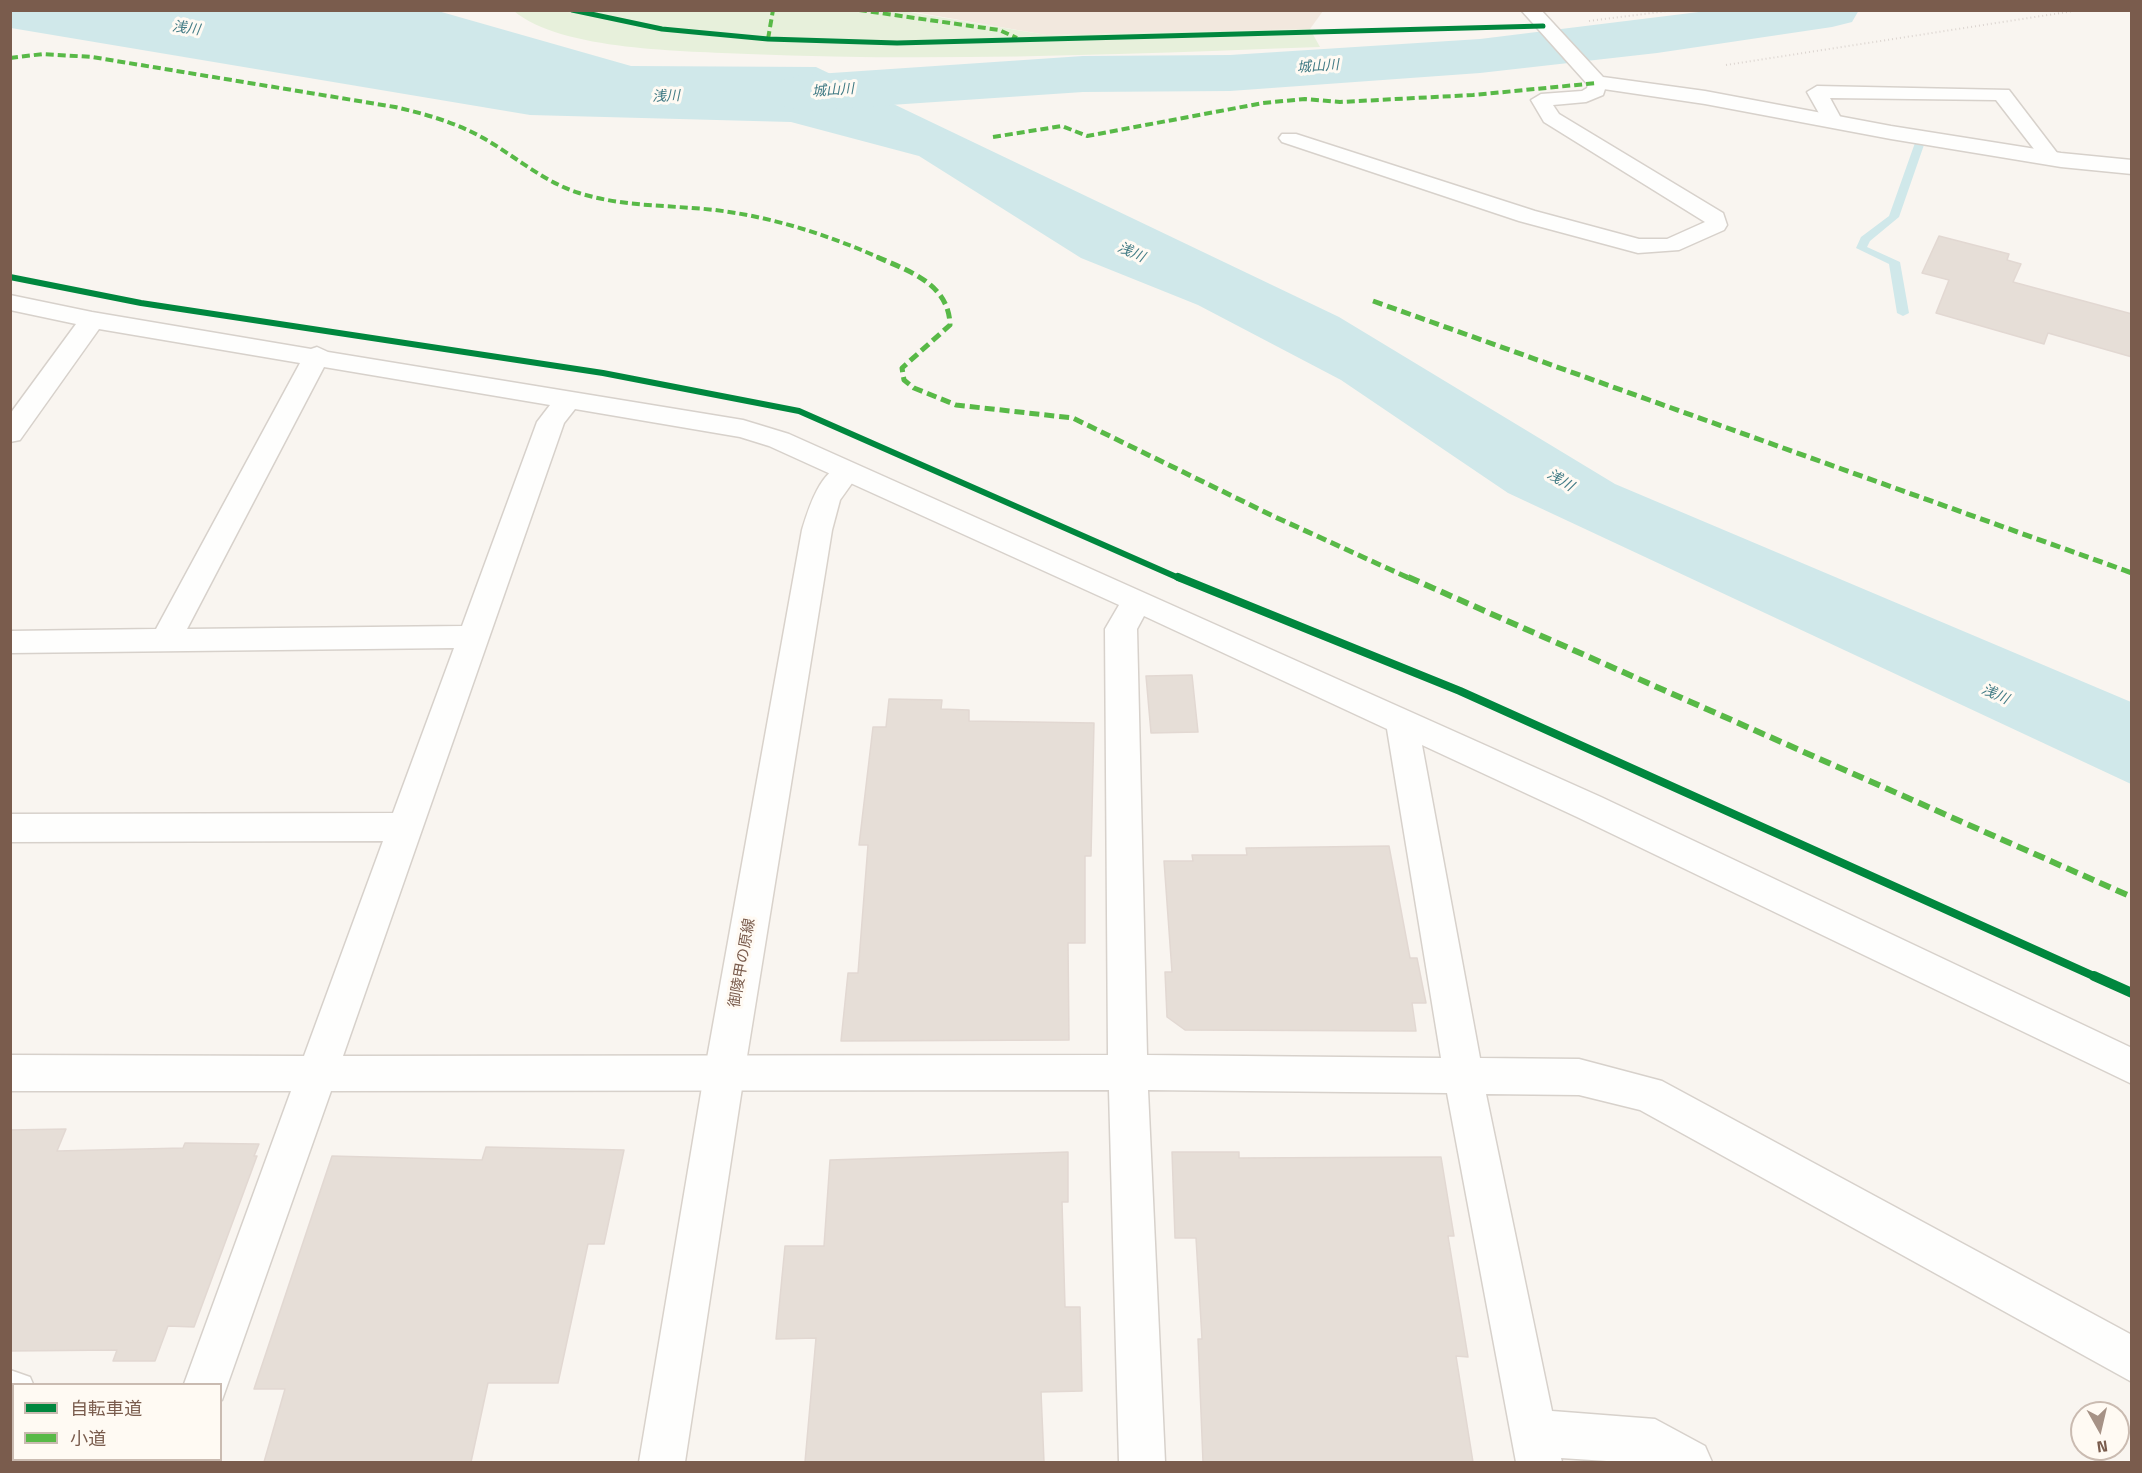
<!DOCTYPE html>
<meta charset="utf-8">
<style>
body{margin:0}
#map{position:relative;width:2142px;height:1473px;overflow:hidden;background:#f9f5f0;font-family:"Titillium Web","Noto Sans JP",sans-serif}
canvas{display:block}
.frame{position:absolute;inset:0;border:12px solid #7a5c4d;pointer-events:none}
.legend{position:absolute;left:12px;top:1383px;width:210px;height:78px;box-sizing:border-box;background:#fffaf3;border:2px solid #cabbb1;margin:0;padding:8px 10px;list-style:none;font-size:18px;color:#7a5c4d}
.legend li{display:flex;align-items:center;gap:12px;height:30px}
.legend b{width:30px;border:2px solid #cabbb1}
.north{position:absolute;left:2070px;top:1401px;width:60px;height:60px;box-sizing:border-box;background:#fffaf3;border:2px solid #cabbb1;border-radius:50%;rotate:172deg;font-size:16px;font-weight:700;line-height:24px;text-align:center;color:#7a5c4d}
.north::after{content:'';display:block;margin:auto;width:21px;height:27px;background:#a69286;clip-path:polygon(50% 0,100% 100%,50% 72%,0 100%)}
</style>
<div id="map">
<canvas width="2142" height="1473"></canvas>
<div class="frame"></div>
<ul class="legend">
<li><b style="height:8px;background:#00873e"></b>自転車道</li>
<li><b style="height:8px;background:#58b947"></b>小道</li>
</ul>
<div class="north">N</div>
</div>
<script>
const ctx = document.querySelector('canvas').getContext('2d');
ctx.lineJoin = 'round';
function fillPath(path, color) { ctx.fillStyle = color; ctx.fill(path, 'evenodd'); }
function trace(path, color, width, dash) { ctx.strokeStyle = color; ctx.lineWidth = width; ctx.lineCap = dash ? 'butt' : 'round'; ctx.setLineDash(dash || []); ctx.stroke(path); }
function drawText(font, color, halo, rows, align = 'center') {
  ctx.font = font + ' "Titillium Web","Noto Sans JP",sans-serif'; ctx.lineWidth = 6; ctx.setLineDash([]); ctx.textBaseline = 'middle'; ctx.strokeStyle = halo; ctx.fillStyle = color; for (const [text, x, y, turn = 0] of rows) {
    ctx.save(); ctx.translate(x, y); ctx.rotate((+turn || 0) * Math.PI / 180); ctx.textAlign = isNaN(turn) ? turn : align; if (halo) ctx.strokeText(text, 0, 0); ctx.fillText(text, 0, 0); ctx.restore();
  }
}
fillPath(new Path2D(`
 M908,11V10L1323,11L1310,29L1046,35Z`), '#f2e8de');
fillPath(new Path2D(`
 M903,11L1046,35L1310,29L1320,47C1129,54 939,62 748,54C687,51 561,51 514,11Z`), '#e7f0db');
fillPath(new Path2D(`
 M10,11H438L631,66L816,67L1339,317L1615,484L2131,702V784L1508,493L1341,380L1198,305L1081,258L919,156L791,122L530,115L11,28Z`), '#d0e8ea');
fillPath(new Path2D(`
 M1916,140L1925,142L1899,217L1870,241L1867,247L1900,262L1909,313L1903,316L1897,313L1889,264L1856,248L1861,237L1889,216Z`), '#d0e8ea');
fillPath(new Path2D(`
 M1715,10H1859L1852,22L1832,27L1657,53L1480,73L1230,91L1083,92L802,111L781,106L772,93L781,80L802,75L1083,56L1230,55L1480,39Z`), '#d0e8ea');
const building = new Path2D(`
 M1939,236L2009,254L2007,260L2021,264L2013,282L2132,314V357L2048,333L2044,344L1936,313L1949,280L1922,273Z
 M1192,675L1198,732L1151,733L1146,676Z
 M889,699L942,700L941,709L969,710V721L1094,723L1091,856H1085V943H1068L1069,1040L841,1041L848,973H858L868,845H859L873,727H886Z
 M1389,846L1410,958H1417L1426,1003H1412L1416,1031L1185,1030L1167,1017L1165,972H1172L1164,861H1193L1192,855H1247L1246,848Z
 M66,1129L57,1151L183,1148L185,1143L259,1144L254,1156H257L194,1327L168,1326L155,1361H113L117,1350L10,1351V1130Z
 M486,1147L624,1150L604,1244H588L558,1383H488L471,1462H264L285,1389H254L332,1156L482,1160Z
 M1068,1152V1202H1062L1065,1307H1080L1082,1391L1041,1392L1044,1462H805L816,1338L776,1339L785,1246H824L830,1160Z
 M1172,1152H1239V1158L1441,1157L1454,1236H1448L1468,1357L1456,1356L1473,1462H1203L1198,1339H1202L1196,1238H1175Z`);
fillPath(building, '#e6ded7');
trace(building, '#e2d8d2', 1.5);
const lane = new Path2D(`
 M1597,77L1607,83L1603,95L1586,102L1553,105L1559,114L1723,213L1727,225L1724,230L1679,250L1638,253L1519,221L1282,142L1279,138L1282,134H1296L1535,211L1639,239H1667L1705,222L1544,122L1531,100L1541,94L1582,91L1587,88L1590,79Z
 M1817,86L2009,90L2061,158L2058,162H2044L1996,100L1830,98L1842,120L1832,126L1825,124L1807,92Z`);
const street = new Path2D(`
 M1521,10H1541L1603,77L1705,91L1891,126L2061,153L2132,160V174L2061,167L1891,139L1705,104L1590,87Z
 M10,295L92,312L311,349L317,347L328,352L743,420L789,434L1601,797L2132,1048V1084L1577,817L1422,745L1480,1058L1579,1059L1662,1081L2132,1335V1382L1640,1110L1579,1095L1486,1094L1552,1411L1655,1419L1705,1446L1712,1462H1622L1561,1458L1562,1462H1516L1447,1093L1148,1090L1165,1462H1119L1109,1090L331,1091L222,1400L220,1384H184L291,1091H10V1055L304,1056L383,841L10,842V814L393,813L454,648L10,653V631L156,629L300,363L99,329L20,440L10,442V414L76,324L10,310ZM324,367L550,405L537,422L462,626L187,629ZM575,409L740,437L769,446L1119,605L1105,629L1108,1055L343,1056L564,423ZM1144,616L1387,729L1441,1058L1147,1055L1137,629Z
 M10,1370L30,1377L33,1384H14V1416H10Z
 M156,1460H202L201,1462H155Z`);
const secondary = new Path2D(`
 M846,463L856,466L860,472L840,500L832,530L744,1075L685,1462H639L704,1075L802,530C809,507 820,470 846,463Z`);
trace(lane, '#d7d1cb', 3);
trace(street, '#d7d1cb', 3);
trace(secondary, '#d9d2cb', 3);
trace(new Path2D(`
 M1589,21L1675,10
 M1726,65L2080,10`), '#dcd5d0', 2, [1, 3]);
fillPath(lane, '#fefefd');
fillPath(street, '#fefefd');
fillPath(secondary, '#fefefd');
trace(new Path2D(`
 M859,10L999,30L1017,38
 M768,39L773,10
 M10,58L43,54L92,57L395,107C426,114 457,123 485,139C516,157 544,182 579,193C623,207 670,205 715,210C773,217 828,235 880,258
 M993,137L1062,126L1087,136L1263,103L1305,99L1340,102L1473,95L1597,83`), '#58b947', 4, [8, 4]);
trace(new Path2D(`
 M877,257C909,271 949,284 950,325L902,368L904,380L914,388L956,405L1073,418L1273,516L1411,579
 M1373,301L2132,573`), '#58b947', 5, [10, 5]);
trace(new Path2D(`
 M1408,577L2132,897`), '#58b947', 6, [12, 6]);
trace(new Path2D(`
 M572,10L662,29L768,39L897,43L1543,26`), '#00873e', 5);
trace(new Path2D(`
 M10,277L141,303L603,373L799,411L1181,579`), '#00873e', 6);
trace(new Path2D(`
 M1178,577L1460,691L2098,978`), '#00873e', 8);
trace(new Path2D(`
 M2094,976L2132,993`), '#00873e', 10);
drawText('italic 14px', '#437c86', '#fffaf3', [
 ["浅川",186,29,8],
 ["城山川",1318,67,-4],
 ["城山川",833,91,-4],
 ["浅川",666,97,-2],
 ["浅川",1131,253,24],
 ["浅川",1560,481,31],
 ["浅川",1995,695,24]
]);
drawText('15px', '#7a5c4d', '#fffaf3', [
 ["御陵甲の原線",743,963,-80]
]);
</script>
